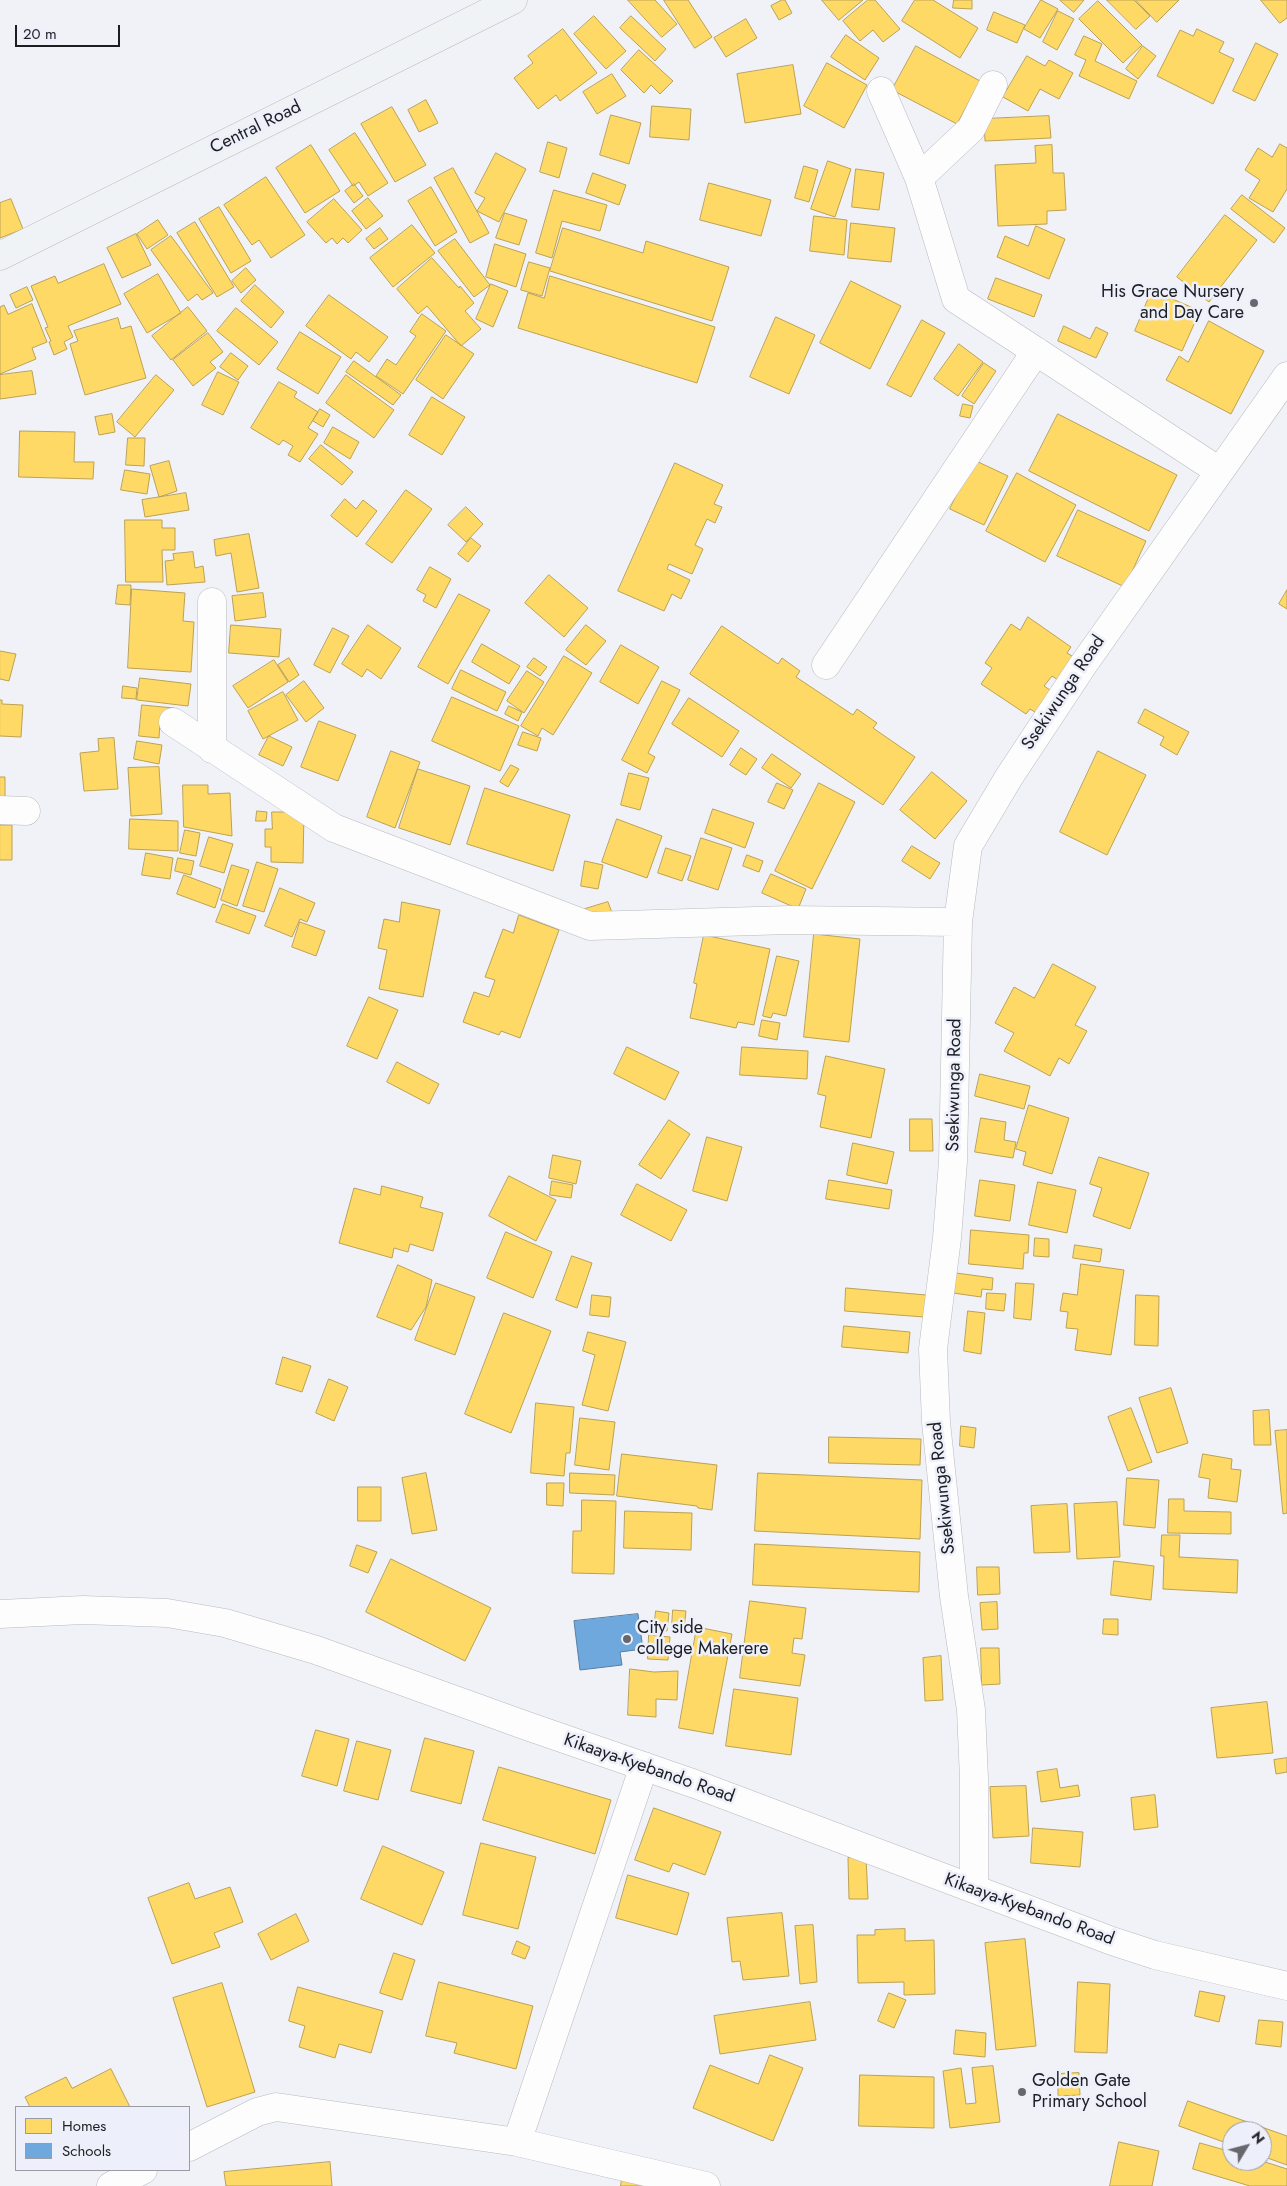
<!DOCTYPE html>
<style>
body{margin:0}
#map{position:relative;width:1287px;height:2186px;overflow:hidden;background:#f0f2f8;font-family:Jost,sans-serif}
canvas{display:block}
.legend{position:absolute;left:15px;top:2106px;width:175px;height:65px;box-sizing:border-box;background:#edf0fb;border:1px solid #9a9ca4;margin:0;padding:6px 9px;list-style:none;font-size:15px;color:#1d1e22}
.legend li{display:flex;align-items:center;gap:10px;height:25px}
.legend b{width:25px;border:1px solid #9a9ca4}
.north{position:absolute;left:1222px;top:2121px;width:50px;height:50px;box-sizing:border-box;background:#edf0fb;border:1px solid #9a9ca4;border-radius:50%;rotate:53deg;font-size:14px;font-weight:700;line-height:20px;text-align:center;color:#1d1e22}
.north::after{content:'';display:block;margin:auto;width:18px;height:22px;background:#67686d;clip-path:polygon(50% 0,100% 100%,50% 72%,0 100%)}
.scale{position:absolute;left:15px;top:25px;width:105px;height:22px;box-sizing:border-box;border:2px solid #1d1e22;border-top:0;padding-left:6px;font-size:15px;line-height:18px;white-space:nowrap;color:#1d1e22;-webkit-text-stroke:4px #edf0fb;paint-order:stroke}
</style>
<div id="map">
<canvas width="1287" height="2186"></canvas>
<ul class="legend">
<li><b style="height:14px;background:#ffd966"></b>Homes</li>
<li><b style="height:14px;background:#6fa8dc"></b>Schools</li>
</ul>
<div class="north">N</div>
<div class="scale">20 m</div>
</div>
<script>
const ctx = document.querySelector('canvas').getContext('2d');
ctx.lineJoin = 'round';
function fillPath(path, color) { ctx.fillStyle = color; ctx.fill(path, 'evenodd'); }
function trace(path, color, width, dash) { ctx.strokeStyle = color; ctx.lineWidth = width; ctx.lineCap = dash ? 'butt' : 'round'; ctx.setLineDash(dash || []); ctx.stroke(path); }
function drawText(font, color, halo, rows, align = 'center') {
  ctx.font = font + ' Jost,sans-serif'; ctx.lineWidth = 5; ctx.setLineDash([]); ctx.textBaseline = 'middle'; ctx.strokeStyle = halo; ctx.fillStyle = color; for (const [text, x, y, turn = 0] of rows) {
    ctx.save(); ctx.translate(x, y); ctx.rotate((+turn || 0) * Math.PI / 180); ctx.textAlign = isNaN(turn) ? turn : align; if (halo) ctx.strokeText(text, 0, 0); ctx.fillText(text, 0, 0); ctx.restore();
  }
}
const homes = new Path2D(`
 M628,0H655L677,24L662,37Z
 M664,0H688L712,37L695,48Z
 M782,0H785L792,13L779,20L771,6Z
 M822,0H863L839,20Z
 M868,0H875L900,29L883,42L873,30L860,41L843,21Z
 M915,0H933L978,28L960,58L902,21Z
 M954,0H972V9L953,8Z
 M1041,0L1058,9L1040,38L1024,29Z
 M1060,0H1084L1074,12Z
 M1107,0H1134L1150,16L1136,29Z
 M1136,0H1179L1157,22Z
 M1261,0H1287V18L1280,23Z
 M1098,1L1142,45L1123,63L1079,19Z
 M1058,11L1074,19L1057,50L1043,42Z
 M994,12L1025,25L1017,43L987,30Z
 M594,16L626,51L606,69L574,34Z
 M631,16L666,49L655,61L620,28Z
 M746,19L757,38L726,57L714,38Z
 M563,29L597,73L560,101L556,95L538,109L514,78L533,63L528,56Z
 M1197,29L1224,42L1219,52L1234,59L1213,104L1157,76L1180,30L1193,36Z
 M846,35L879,58L865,80L831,57Z
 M1084,36L1102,44L1095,61L1137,81L1129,99L1079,76L1086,60L1075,55Z
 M1256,43L1278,54L1255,101L1233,91Z
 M916,46L980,81L957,124L892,90Z
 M1143,46L1156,56L1138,79L1126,69Z
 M639,50L673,81L660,94L651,85L644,93L621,70Z
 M1027,56L1045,66L1049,60L1073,73L1059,99L1040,89L1028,111L1003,97Z
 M827,63L867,85L844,128L804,106Z
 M793,65L801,114L745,123L737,74Z
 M612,74L626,96L597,114L583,92Z
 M426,100L438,123L419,132L408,110Z
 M652,106L691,109L689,140L650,137Z
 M392,107L426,165L395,182L361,124Z
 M611,115L641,123L629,164L600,155Z
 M1049,116L1051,138L985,141L984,119Z
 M355,133L388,183L368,196L359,182L353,186L329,150Z
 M548,142L567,148L559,178L540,172Z
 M1280,144L1287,148V189L1273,212L1249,198L1260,180L1245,170L1258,148L1272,157Z
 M311,145L340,191L305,213L276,168Z
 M1052,145L1053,173H1064L1066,210L1047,211V224L998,226L995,165L1036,163L1035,146Z
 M496,153L526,169L499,222L477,211L485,198L475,193Z
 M828,161L851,169L835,217L811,209Z
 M804,166L818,170L809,202L795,198Z
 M453,168L489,233L470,243L434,178Z
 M856,169L884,173L879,210L852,207Z
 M593,173L626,185L619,205L586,193Z
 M266,177L305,235L271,258L259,240L252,245L224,205Z
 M709,183L771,200L761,236L700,220Z
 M354,184L363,196L354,203L345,191Z
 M431,187L457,232L435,246L408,201Z
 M554,190L607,205L600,231L562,221L552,258L536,253Z
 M1242,195L1285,228L1274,243L1231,209Z
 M368,198L383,216L366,229L352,211Z
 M11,199L23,229L0,238V203Z
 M334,199L362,230L348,243L343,238L337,244L332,238L326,243L307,222Z
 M219,207L251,261L231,273L199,219Z
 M505,213L527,220L519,245L496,238Z
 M1225,215L1257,240L1209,302L1177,277Z
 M814,216L847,220L844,255L810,251Z
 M158,220L168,235L147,249L137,234Z
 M195,222L234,287L217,297L177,233Z
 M851,223L895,228L891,262L848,258Z
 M412,225L435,253L393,287L370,258Z
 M1036,226L1065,239L1049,279L997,257L1005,236L1028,246Z
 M380,228L388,239L374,249L366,239Z
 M563,228L643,253L646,241L729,267L712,321L550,271Z
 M136,234L151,265L122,278L107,248Z
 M171,236L213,293L202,300L197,294L188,301L151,250Z
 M455,239L490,285L474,297L438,251Z
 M495,244L526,254L516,287L486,277Z
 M432,258L459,288L460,286L474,303L465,311L481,329L461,346L427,306L418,314L397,289Z
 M529,262L550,268L542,296L521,290Z
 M104,264L121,304L68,326L73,337L64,342L67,349L54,355L49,342L51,341L45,328L48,327L31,286L55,276L58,283Z
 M246,268L256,280L241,293L232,281Z
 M158,274L181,313L147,333L124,294Z
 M550,276L715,327L697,383L518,328L528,293L544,298Z
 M996,278L1042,295L1034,317L988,299Z
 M851,281L901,306L870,369L820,343Z
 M491,284L508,291L493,327L476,319Z
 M255,285L284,312L271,328L241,301Z
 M27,287L33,300L16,308L10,295Z
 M1152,290L1200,311L1182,351L1135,331Z
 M329,295L388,337L369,362L356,352L351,359L306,326Z
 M32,304L47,342L32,348L36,359L0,374V307L4,305L8,314Z
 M188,307L207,331L171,360L152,336Z
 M236,308L278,342L259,365L217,331Z
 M422,314L446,331L403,394L376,376L387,359L396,365L416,336L410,332Z
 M776,317L815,335L789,394L750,377Z
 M118,318L121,329L131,326L146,378L85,395L70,344L78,341L74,331Z
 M922,320L945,333L911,397L887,385Z
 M1209,321L1264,351L1231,414L1166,380L1179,356L1188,362Z
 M1064,326L1090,339L1096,327L1108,333L1096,358L1058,341Z
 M300,332L341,357L318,394L277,369Z
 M208,333L223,352L210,362L216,368L193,386L173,360Z
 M446,335L474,354L443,399L416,380Z
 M959,344L983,362L958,396L934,379Z
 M231,353L248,366L238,380L220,367Z
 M354,361L401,395L393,405L346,372Z
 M984,363L996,371L974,404L962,396Z
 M32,371L36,394L0,399V375Z
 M218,372L239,382L223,415L202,405Z
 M156,375L174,390L135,437L117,422Z
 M346,375L394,410L374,438L326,403Z
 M279,382L297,392L294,397L318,412L308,428L318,434L300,462L288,455L293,446L283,440L279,445L251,428Z
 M432,397L465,417L442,455L409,435Z
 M963,404L973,406L970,418L960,416Z
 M320,409L330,415L323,427L313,421Z
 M112,414L115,432L99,435L95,417Z
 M1058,414L1177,475L1149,531L1029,471Z
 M333,427L359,442L350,459L324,443Z
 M20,431L75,432L74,462H94L93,479L19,477Z
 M128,438H145L144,466L126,465Z
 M321,445L353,472L342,485L309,459Z
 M974,460L1008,476L984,525L950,509Z
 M169,461L177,491L159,497L150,466Z
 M675,463L723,485L714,504L722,507L715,523L707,519L695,545L703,549L692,574L669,564L667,569L690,580L681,599L672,594L664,611L618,591Z
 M125,470L150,474L147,494L121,490Z
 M1017,473L1076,505L1045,562L986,531Z
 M406,490L432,509L392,563L366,544Z
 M186,493L189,510L145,517L142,500Z
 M345,499L356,509L363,500L377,511L357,537L331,516Z
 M466,507L483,524L466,542L448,525Z
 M1078,510L1146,541L1125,587L1057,556Z
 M125,520H162V528H175V550H162L163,582H126Z
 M249,534L259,588L237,592L231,553L216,556L214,540Z
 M471,538L481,546L468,562L458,554Z
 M193,552L195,568L203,566L205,582L167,585L165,561L174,560L173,554Z
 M430,567L451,579L436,608L423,601L426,595L417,590Z
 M549,575L588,608L564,637L525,603Z
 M118,585H131L130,605L116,604Z
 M132,589L185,593L183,621L194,622L191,672L128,668Z
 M1287,590V609L1279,604Z
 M263,593L266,617L235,621L232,596Z
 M459,594L490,610L448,684L418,667Z
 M1028,617L1071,647L1067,653L1077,659L1061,682L1052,676L1044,686L1053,692L1038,714L1030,709L1026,714L981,684L992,668L985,663L1011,624L1020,630Z
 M231,625L281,629L279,657L229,653Z
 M368,625L401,648L381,679L367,669L362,677L342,664Z
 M586,625L606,641L586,665L566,650Z
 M722,626L778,664L782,658L800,671L796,677L853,715L857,709L877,723L873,728L915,757L883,805L690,674Z
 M333,628L349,636L330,673L314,665Z
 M482,644L520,666L509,684L472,662Z
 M621,645L659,667L638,704L600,682Z
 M0,651L16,654L9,681L0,679Z
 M564,656L592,673L553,735L542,728L538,736L521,726Z
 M289,658L299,675L289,682L278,665Z
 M534,658L547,667L540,676L527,667Z
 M274,660L288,682L248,708L233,686Z
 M461,670L506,692L497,711L452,689Z
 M527,671L544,682L524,713L507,701Z
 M140,678L191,684L188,706L137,700Z
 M304,681L324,708L306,722L286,695Z
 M662,681L680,690L648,753L655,757L647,773L622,760Z
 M123,686L137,688L136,699L122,698Z
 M283,692L298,720L263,739L248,711Z
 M452,697L519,726L500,771L432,741Z
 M689,698L739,731L722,757L672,724Z
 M0,700H2V704L23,705L21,737L0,736Z
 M142,705L174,708L173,722L160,721L159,738L139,736Z
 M509,706L522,712L518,721L505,714Z
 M1145,709L1189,732L1177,755L1160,745L1164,737L1138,723Z
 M319,721L356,735L338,781L301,767Z
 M523,732L541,738L537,751L518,745Z
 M269,736L292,747L283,766L259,755Z
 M114,738L118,789L84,791L80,753L99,751L98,739Z
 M137,741L162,745L159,764L134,759Z
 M741,748L757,759L746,775L730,765Z
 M391,751L420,762L395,828L367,817Z
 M1098,751L1146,775L1107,855L1060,832Z
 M772,754L801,774L791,788L762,768Z
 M511,765L519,769L508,787L500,782Z
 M159,767L162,814L131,816L128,768Z
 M418,769L470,786L450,845L399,828Z
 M932,772L967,801L935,839L900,810Z
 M629,773L649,778L640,810L621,805Z
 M0,777H5V801H0Z
 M777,783L793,790L784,809L768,802Z
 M819,783L855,802L812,889L775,871Z
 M183,785H208V794L230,793L232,836L184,827Z
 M485,788L570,815L553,871L467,844Z
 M713,809L754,823L745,848L705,833Z
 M257,811L267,812L266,821H256Z
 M272,812H304L303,863L271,862V847H265V829H272Z
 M130,819L178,821V851L129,849Z
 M617,819L662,836L647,878L602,862Z
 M0,825H12V860H0Z
 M185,830L200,833L196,856L180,853Z
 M209,837L233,844L224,873L200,866Z
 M701,838L732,848L718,890L688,880Z
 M912,846L940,863L930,879L902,861Z
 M666,848L691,856L682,881L658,873Z
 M146,853L173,858L170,879L142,875Z
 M747,855L763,861L759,872L743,866Z
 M178,858L194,861L191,875L175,871Z
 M585,861L603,865L598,889L581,886Z
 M257,862L278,869L264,912L243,906Z
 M232,865L249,870L237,906L221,900Z
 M771,874L806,889L798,909L762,893Z
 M184,875L221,889L215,908L177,894Z
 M280,888L315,903L307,922L300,919L292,937L265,926Z
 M402,902L440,910L423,997L379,989L387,950L378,948L384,919L399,922Z
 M608,902L614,918L590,926L585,909Z
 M223,904L256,916L249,934L216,922Z
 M519,915L559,930L520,1038L501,1031L499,1035L463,1022L474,992L489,997L495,980L485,977L503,929L513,933Z
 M300,922L325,931L316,956L292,947Z
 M814,934L860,939L849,1042L804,1037Z
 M704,935L770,949L754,1025L738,1022L736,1028L690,1018L697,984L694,983Z
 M777,956L799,961L786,1016L773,1013L771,1018L763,1016Z
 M1053,964L1096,987L1075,1025L1087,1031L1069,1064L1059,1058L1050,1076L1004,1051L1014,1033L995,1023L1014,987L1034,998Z
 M369,997L398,1010L377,1059L347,1046Z
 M762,1020L780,1023L777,1040L759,1036Z
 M627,1047L679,1072L665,1100L614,1074Z
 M742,1047L808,1051L807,1079L740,1075Z
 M826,1056L885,1069L871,1138L820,1127L826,1096L818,1094Z
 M397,1062L439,1084L429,1104L387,1082Z
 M980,1074L1030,1086L1024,1109L975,1096Z
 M1029,1105L1069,1118L1052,1174L1023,1165L1026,1152L1016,1149Z
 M981,1118L1006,1122L1004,1140L1016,1142L1013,1158L975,1152Z
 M910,1119H932L933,1151H910Z
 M669,1120L690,1134L661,1179L639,1165Z
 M707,1137L742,1147L727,1201L693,1191Z
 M853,1143L894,1152L887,1184L847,1175Z
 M553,1155L581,1161L576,1184L549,1178Z
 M1099,1157L1149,1173L1130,1229L1093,1216L1102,1188L1090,1184Z
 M509,1176L556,1200L536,1241L489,1216Z
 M829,1180L892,1190L889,1209L826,1199Z
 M980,1180L1015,1185L1010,1221L975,1216Z
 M552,1181L573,1185L571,1198L550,1195Z
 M1038,1182L1076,1190L1067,1233L1029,1225Z
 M637,1184L687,1210L671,1241L621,1215Z
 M382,1186L423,1197L420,1207L443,1213L433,1251L410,1244L408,1252L394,1248L392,1258L339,1243L354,1188L380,1195Z
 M971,1230L1029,1235L1028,1253H1024L1023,1269L969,1264Z
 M506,1232L552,1252L533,1298L487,1278Z
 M1035,1238L1049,1239V1257L1034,1256Z
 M1075,1245L1102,1249L1100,1262L1073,1258Z
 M572,1256L592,1263L577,1308L556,1300Z
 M1081,1264L1124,1270L1111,1355L1075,1350L1078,1329L1066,1328L1068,1312L1060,1311L1063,1293L1077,1295Z
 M398,1265L432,1280L426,1307L411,1330L377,1317Z
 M956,1273L993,1278L992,1290L982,1289L981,1297L953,1293Z
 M436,1283L475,1297L455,1355L415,1340Z
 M1016,1283L1034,1284L1031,1320L1014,1318Z
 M846,1288L926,1295L924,1317L845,1311Z
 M987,1293L1006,1294L1004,1311L986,1309Z
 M592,1295L611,1297L609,1317L590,1315Z
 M1136,1295L1159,1296L1158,1346L1135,1345Z
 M968,1311L985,1313L981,1354L964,1351Z
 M504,1313L551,1331L511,1433L465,1414Z
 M844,1326L910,1332L908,1353L842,1347Z
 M588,1332L626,1342L608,1411L582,1405L595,1355L583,1351Z
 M283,1357L311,1366L302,1392L276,1384Z
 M329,1379L348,1387L334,1421L316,1413Z
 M1171,1388L1188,1443L1157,1453L1139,1398Z
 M536,1403L574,1407L570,1453H566L564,1476L531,1473Z
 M1131,1408L1152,1462L1128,1471L1108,1417Z
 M1269,1410L1271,1445H1254L1253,1411Z
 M580,1418L615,1422L609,1470L575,1465Z
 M961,1426L976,1428L974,1448L960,1446Z
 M1287,1430V1513L1283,1514L1275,1431Z
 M829,1437L921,1439L920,1465L829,1463Z
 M622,1454L717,1465L712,1510L698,1508L697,1506L617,1496Z
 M1203,1454L1232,1459L1231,1469L1241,1470L1237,1502L1208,1498L1210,1479L1199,1477Z
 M426,1473L437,1530L412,1534L402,1478Z
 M570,1473L615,1475L614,1495L570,1493Z
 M758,1473L922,1480L920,1539L755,1531Z
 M1127,1478L1159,1480L1155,1528L1124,1525Z
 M547,1483H564L563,1506L547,1505Z
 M358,1487H381V1521H358Z
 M1169,1499H1184V1511L1231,1512V1534L1168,1533Z
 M582,1500L616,1501L614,1574L572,1573L573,1531H581Z
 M1117,1502L1120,1557L1077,1559L1074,1504Z
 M1067,1504L1070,1552L1034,1553L1031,1506Z
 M625,1511L692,1513L691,1550L624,1548Z
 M1162,1535H1180L1179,1557L1238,1560L1237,1593L1163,1589L1164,1556H1161Z
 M755,1544L920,1552L919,1592L753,1585Z
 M357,1545L377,1552L368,1573L350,1566Z
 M391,1559L491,1608L465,1661L366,1612Z
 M1114,1561L1154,1566L1151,1600L1111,1595Z
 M977,1567H999L1000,1594L978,1595Z
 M750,1601L806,1608L802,1639L794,1638L792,1653L805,1655L800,1686L740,1678Z
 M997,1602L998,1629L982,1630L980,1603Z
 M673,1610L686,1611L684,1629L672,1627Z
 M656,1611L669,1613L667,1631L654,1629Z
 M1104,1619H1118V1635L1103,1634Z
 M697,1627L732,1634L713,1734L679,1728Z
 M649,1635L670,1637L668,1660L648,1659Z
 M981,1648H999L1000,1684L982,1685Z
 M941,1656L943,1700L925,1701L923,1658Z
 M630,1669L654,1672L678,1671L677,1700L656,1699V1717L628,1715Z
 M734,1689L798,1698L791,1755L726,1746Z
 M1267,1702L1273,1753L1217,1758L1211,1708Z
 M316,1730L349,1739L337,1786L302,1776Z
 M425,1738L474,1751L461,1804L411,1791Z
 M357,1741L391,1750L378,1800L344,1791Z
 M1287,1758V1772L1276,1774L1274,1760Z
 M499,1767L611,1800L595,1854L483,1820Z
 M1057,1769L1060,1788L1078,1785L1080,1796L1041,1802L1037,1772Z
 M1026,1786L1029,1836L993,1838L990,1787Z
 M1155,1795L1158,1827L1134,1830L1131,1798Z
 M654,1808L721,1832L705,1875L673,1863L669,1872L635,1860Z
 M1033,1828L1083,1832L1080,1867L1031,1863Z
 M481,1843L536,1857L518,1929L463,1915Z
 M383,1846L444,1872L422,1925L361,1899Z
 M866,1857L868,1899H849L848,1858Z
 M628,1875L689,1893L677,1935L616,1918Z
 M189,1883L195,1899L230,1887L243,1922L214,1933L220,1947L172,1964L148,1898Z
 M782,1913L789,1976L743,1980L740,1961L732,1962L727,1918Z
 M296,1914L309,1941L271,1960L258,1934Z
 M813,1925L817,1982L800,1984L795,1926Z
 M905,1929V1941L934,1940L935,1994L904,1995V1982L858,1983L857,1935H875V1930Z
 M1025,1939L1036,2046L996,2050L985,1943Z
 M517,1941L530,1947L525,1959L512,1954Z
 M394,1953L415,1960L402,2000L380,1993Z
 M439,1982L533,2006L516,2069L454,2053L457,2043L426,2036Z
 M1078,1982L1110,1984L1107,2053L1075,2052Z
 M222,1983L255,2092L207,2107L173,1998Z
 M298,1987L383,2011L371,2053L339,2044L335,2058L299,2047L305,2026L289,2021Z
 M1200,1991L1225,1996L1219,2022L1195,2016Z
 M889,1993L906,2000L894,2028L878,2021Z
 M810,2002L816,2040L720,2054L714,2016Z
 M1259,2020L1283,2022L1281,2047L1256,2044Z
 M956,2030L986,2033L985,2057L954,2054Z
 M770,2055L803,2068L773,2141L693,2108L710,2065L758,2084Z
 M993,2066L1000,2122L950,2128L943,2071L961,2068L966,2104L976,2103L972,2068Z
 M111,2069L130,2107H30L25,2097L66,2077L72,2088Z
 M1079,2073L1080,2095L1058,2096V2074Z
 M860,2075L934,2077V2128L859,2126Z
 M1188,2101L1287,2136V2165L1262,2156V2131H1232V2145L1179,2126Z
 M1119,2142L1159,2151L1152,2186H1110Z
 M1200,2143L1232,2152V2161H1262L1287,2169V2186H1250L1193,2169Z
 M330,2162L332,2186H226L224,2172Z
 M622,2178L647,2186H621Z`);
fillPath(homes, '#ffd966');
trace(homes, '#bba152', 1);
const schools = new Path2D(`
 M638,1614L643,1649L620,1652L622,1665L580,1670L574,1621Z`);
fillPath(schools, '#6fa8dc');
trace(schools, '#567fa4', 1);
const street = new Path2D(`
 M881,91L919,178L956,299L1219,471
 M919,178L971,129L993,85
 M212,602V749
 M826,665L1036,351
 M173,722L334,828L590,926L789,920L958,922
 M0,810L26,811
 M0,1614L83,1610L167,1613L225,1623L316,1650L527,1726L695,1784L1112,1941L1155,1955L1287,1986
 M974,1889V1779L971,1710L954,1596L936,1422L933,1349L947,1238L953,1161L958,922L968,846L1009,777L1083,665L1287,376
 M517,2142L644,1766
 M189,2147L257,2112L276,2107L517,2142L706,2186
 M111,2186L143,2170`);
const secondary = new Path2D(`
 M0,256L513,0`);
trace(street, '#b8babf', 29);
trace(secondary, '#b8babf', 29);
trace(street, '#fdfdfe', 28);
trace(secondary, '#f0f3f6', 28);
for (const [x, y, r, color] of [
 [1254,303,5,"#67686d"],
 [627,1639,5,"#67686d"],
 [1022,2092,5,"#67686d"]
]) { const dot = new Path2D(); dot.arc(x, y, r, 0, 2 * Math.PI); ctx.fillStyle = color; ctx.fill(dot); trace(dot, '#edf0fb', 2); }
drawText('18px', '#1d1e22', '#edf0fb', [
 ["Central Road",256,128,-26],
 ["Ssekiwunga Road",1064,693,-56],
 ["Ssekiwunga Road",955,1085,-89],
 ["Ssekiwunga Road",943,1488,-96],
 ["Kikaaya-Kyebando Road",649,1769,19],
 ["Kikaaya-Kyebando Road",1029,1910,20]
]);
drawText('18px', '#1d1e22', '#edf0fb', [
 ["His Grace Nursery",1244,293,"right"],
 ["and Day Care",1244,314,"right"],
 ["City side",637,1629],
 ["college Makerere",637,1650],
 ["Golden Gate",1032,2082],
 ["Primary School",1032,2103]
], 'left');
</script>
